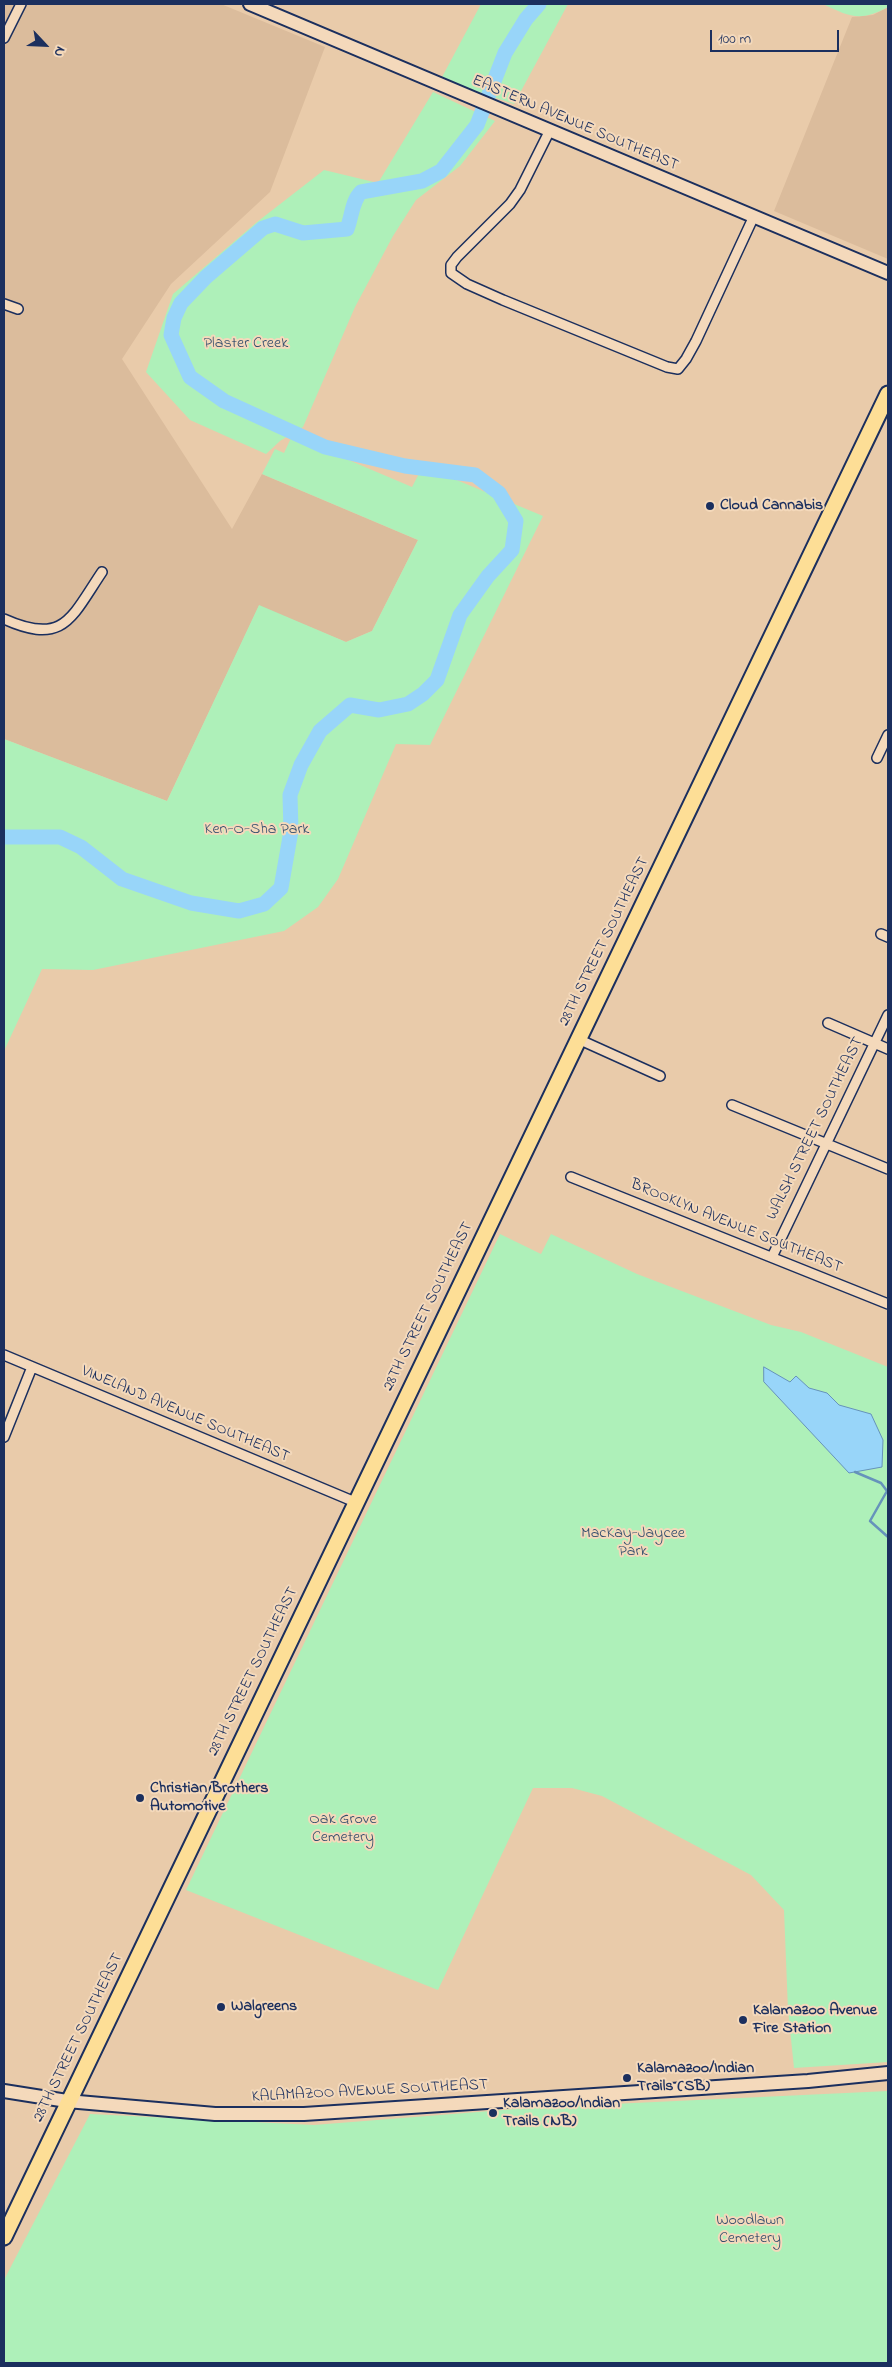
<!DOCTYPE html>
<style>
body{margin:0}
#map{position:relative;width:892px;height:2367px;overflow:hidden;background:#e9cbaa;font-family:"Indie Flower",sans-serif}
canvas{display:block}
.frame{position:absolute;inset:0;border:5px solid #1b2f5e;pointer-events:none}
.north{position:absolute;left:20px;top:20px;width:50px;height:50px;-webkit-text-stroke:4px #f4d9bb;paint-order:stroke;rotate:115deg;font-size:14px;font-weight:700;line-height:20px;text-align:center;color:#1b2f5e}
.north::after{content:'';display:block;margin:auto;width:18px;height:22px;background:#1b2f5e;clip-path:polygon(50% 0,100% 100%,50% 72%,0 100%)}
.scale{position:absolute;left:710px;top:30px;width:129px;height:22px;box-sizing:border-box;border:2px solid #1b2f5e;border-top:0;padding-left:6px;font-size:15px;line-height:18px;white-space:nowrap;color:#1b2f5e;-webkit-text-stroke:4px #f4d9bb;paint-order:stroke}
</style>
<div id="map">
<canvas width="892" height="2367"></canvas>
<div class="frame"></div>
<div class="north">N</div>
<div class="scale">100 m</div>
</div>
<script>
const ctx = document.querySelector('canvas').getContext('2d');
ctx.lineJoin = 'round';
function fillPath(path, color) { ctx.fillStyle = color; ctx.fill(path, 'evenodd'); }
function trace(path, color, width, dash) { ctx.strokeStyle = color; ctx.lineWidth = width; ctx.lineCap = dash ? 'butt' : 'round'; ctx.setLineDash(dash || []); ctx.stroke(path); }
function drawText(font, color, halo, rows, align = 'center') {
  ctx.font = font + ' "Indie Flower",sans-serif'; ctx.lineWidth = 4; ctx.setLineDash([]); ctx.textBaseline = 'middle'; ctx.strokeStyle = halo; ctx.fillStyle = color; for (const [text, x, y, turn = 0] of rows) {
    ctx.save(); ctx.translate(x, y); ctx.rotate((+turn || 0) * Math.PI / 180); ctx.textAlign = isNaN(turn) ? turn : align; if (halo) ctx.strokeText(text, 0, 0); ctx.fillText(text, 0, 0); ctx.restore();
  }
}
fillPath(new Path2D(`
 M4,4H221L325,47L270,192L171,284L122,359L232,529L262,474L418,540L372,631L346,642L259,606L167,801L4,739Z
 M888,7V259L774,211L852,17L873,15Z`), '#dbbc9c');
fillPath(new Path2D(`
 M481,4H568L514,104L441,79Z
 M823,4H888V7C860,22 850,17 823,4Z
 M433,92L495,121L460,166L416,200L393,236L355,307L303,427L280,441L266,454L190,420L146,372L173,294L257,222L324,170L378,183Z
 M292,436L412,487L423,466L543,516L430,745L396,744L338,879L318,907L284,931L93,970L42,969L4,1051V739L167,801L259,605L346,642L372,631L418,540L262,474L275,449L284,453Z
 M500,1234L541,1254L551,1234L637,1274L771,1325L801,1332L888,1367V2062L794,2068L788,2010L784,1910L751,1875L602,1796L572,1788H533L438,1990L186,1890Z
 M888,2091V2363H4V2280L90,2114L314,2125L528,2108Z`), '#aef0b9');
const water = new Path2D(`
 M764,1367L790,1382L796,1376L809,1388L827,1393L839,1405L871,1414L883,1440L882,1467L849,1473L764,1382Z`);
fillPath(water, '#98d5f9');
trace(water, '#6693bb', 1);
trace(new Path2D(`
 M855,1472L881,1483L887,1491L870,1521L888,1537`), '#6693bb', 2.5);
trace(new Path2D(`
 M4,837H60L81,847L122,879L191,903L239,911L264,904L281,888L291,831L290,795L301,765L320,731L350,705L379,710L408,704L423,694L437,680L460,615L488,576L512,550L516,521L499,493L475,475L405,466L325,447L224,401L190,377L171,335L174,318L181,303L206,277L263,228L275,224L303,233L347,229C352,216 352,201 361,192L422,181L441,171L477,125L505,53L526,19L539,4`), '#98d5f9', 15);
const minor = new Path2D(`
 M4,38L21,4
 M550,130L520,190L510,204L457,257L451,265V273L467,284L503,300L667,367L678,369L686,359L696,341L754,216
 M4,304L18,309
 M4,619C64,646 71,618 102,572
 M877,758L888,735
 M881,934L888,937
 M828,1023L888,1049
 M578,1039L660,1076
 M732,1105L888,1169
 M571,1177L888,1304
 M772,1257L888,1015
 M4,1355L355,1502
 M4,1437L32,1367`);
const secondary = new Path2D(`
 M250,4L888,273
 M4,2091L67,2101L215,2114H304L808,2081L888,2073`);
const primary = new Path2D(`
 M4,2237L888,394`);
trace(minor, '#1b2f5e', 12);
trace(secondary, '#1b2f5e', 16);
trace(primary, '#1b2f5e', 19);
trace(minor, '#f4d9bb', 9);
trace(secondary, '#f4d9bb', 12);
trace(primary, '#fdde96', 15);
for (const [x, y, r, color] of [
 [710,506,5,"#1b2f5e"],
 [140,1798,5,"#1b2f5e"],
 [221,2007,5,"#1b2f5e"],
 [743,2020,5,"#1b2f5e"],
 [627,2078,5,"#1b2f5e"],
 [493,2113,5,"#1b2f5e"]
]) { const dot = new Path2D(); dot.arc(x, y, r, 0, 2 * Math.PI); ctx.fillStyle = color; ctx.fill(dot); trace(dot, '#f4d9bb', 2); }
drawText('16px', '#1b2f5e', '#f4d9bb', [
 ["EASTERN AVENUE SOUTHEAST",575,124,23],
 ["28TH STREET SOUTHEAST",605,942,-64],
 ["WALSH STREET SOUTHEAST",816,1129,-64],
 ["BROOKLYN AVENUE SOUTHEAST",736,1227,22],
 ["28TH STREET SOUTHEAST",429,1307,-64],
 ["VINELAND AVENUE SOUTHEAST",185,1415,23],
 ["28TH STREET SOUTHEAST",254,1672,-64],
 ["28TH STREET SOUTHEAST",79,2038,-64],
 ["KALAMAZOO AVENUE SOUTHEAST",370,2092,-3]
]);
drawText('16px', '#314c6c', '#f4d9bb', [
 ["Plaster Creek",246,344],
 ["Ken-O-Sha Park",257,830],
 ["MacKay-Jaycee",633,1534],
 ["Park",633,1552],
 ["Oak Grove",343,1820],
 ["Cemetery",343,1838],
 ["Woodlawn",750,2221],
 ["Cemetery",750,2239]
]);
drawText('bold 16px', '#1b2f5e', '#f4d9bb', [
 ["Cloud Cannabis",720,506],
 ["Christian Brothers",150,1789],
 ["Automotive",150,1807],
 ["Walgreens",231,2007],
 ["Kalamazoo Avenue",753,2011],
 ["Fire Station",753,2029],
 ["Kalamazoo/Indian",637,2069],
 ["Trails (SB)",637,2087],
 ["Kalamazoo/Indian",503,2104],
 ["Trails (NB)",503,2122]
], 'left');
</script>
